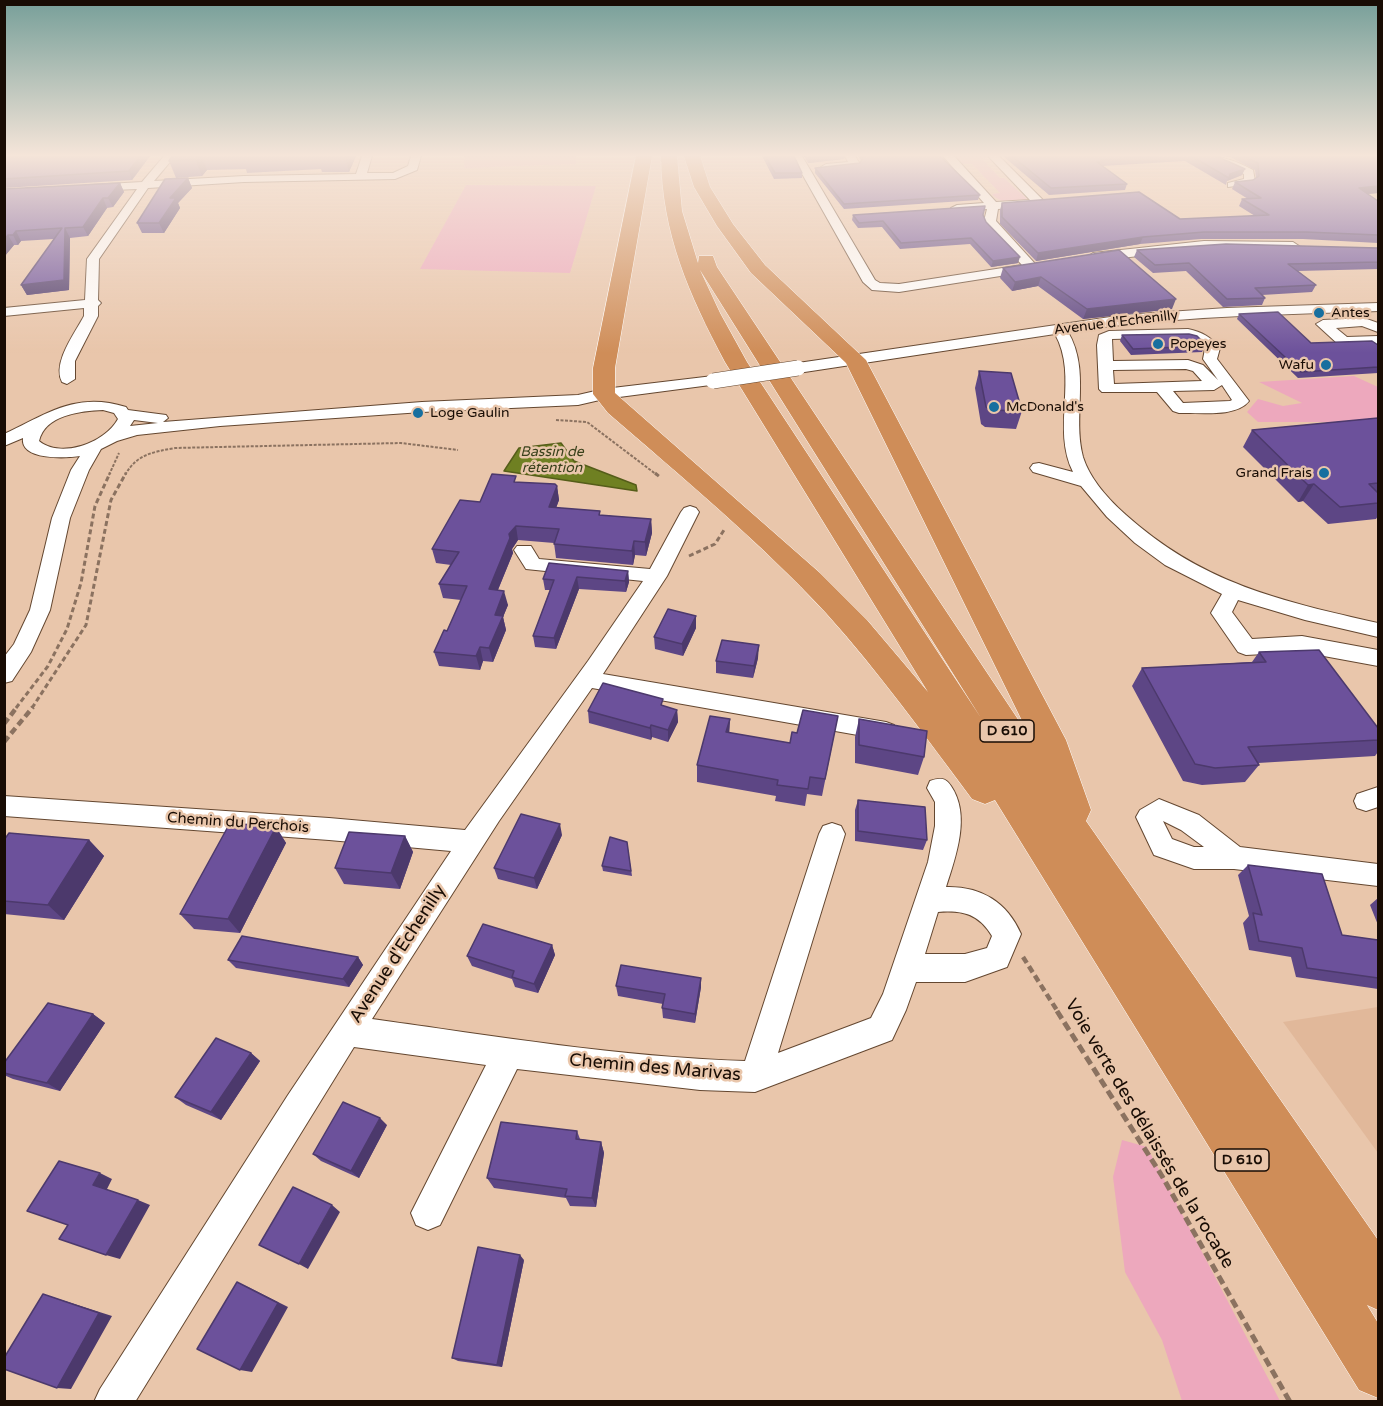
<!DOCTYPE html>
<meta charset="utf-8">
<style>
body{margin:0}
#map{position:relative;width:1383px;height:1406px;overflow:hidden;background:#e9c6ab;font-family:"Varela Round",sans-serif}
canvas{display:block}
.frame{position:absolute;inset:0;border:6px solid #180c04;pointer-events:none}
</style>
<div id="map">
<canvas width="1383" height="1406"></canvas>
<div class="frame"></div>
</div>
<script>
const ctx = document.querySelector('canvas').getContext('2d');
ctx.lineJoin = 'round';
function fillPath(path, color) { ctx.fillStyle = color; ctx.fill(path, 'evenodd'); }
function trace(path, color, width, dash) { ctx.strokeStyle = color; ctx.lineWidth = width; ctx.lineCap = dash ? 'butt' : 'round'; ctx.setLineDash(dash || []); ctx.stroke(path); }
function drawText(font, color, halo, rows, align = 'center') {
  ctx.font = font + ' "Varela Round",sans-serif'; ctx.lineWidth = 5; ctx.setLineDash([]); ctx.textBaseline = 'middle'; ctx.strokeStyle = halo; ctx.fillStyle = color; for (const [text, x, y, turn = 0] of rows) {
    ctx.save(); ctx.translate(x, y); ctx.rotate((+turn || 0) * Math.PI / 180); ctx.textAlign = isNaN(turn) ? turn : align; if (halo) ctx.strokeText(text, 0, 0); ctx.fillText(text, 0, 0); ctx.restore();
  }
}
fillPath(new Path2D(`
 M1378,1007V1153L1283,1022Z`), '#e1b89a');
fillPath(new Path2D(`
 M465,156H576V164L464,168Z
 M954,156H989L991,158L982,159L1000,178H1004L1027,199C1014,203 1001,204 992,194L1000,193L972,164H962Z
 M466,185L596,186L570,273L420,269Z
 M1354,376L1378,387V418L1333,422H1258L1247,412L1258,399L1283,406L1302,403L1259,382Z
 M1122,1140L1147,1147L1280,1401H1182L1162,1340L1125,1272L1113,1177Z`), '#eda8bd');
const water = new Path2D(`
 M561,443L574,461L636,485L637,491L504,471L519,448Z`);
fillPath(water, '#6f8022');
trace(water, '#555d19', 1.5);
const minor = new Path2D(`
 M164,156H175L154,181L244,176L356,174L362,156H372L367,173H393L408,166L411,156H421L417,170L395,179L244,182L148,188L99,259L98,300L101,303L98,306V316L75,361V379L67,384L62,382C52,363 75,333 84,316V308L4,316V308L85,300L87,259L137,189L90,191L84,188L90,185L142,182Z
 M792,156H802L875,280L880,283L899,284L1022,265L987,227L984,221L987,209L957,211L951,208L957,205L984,203L943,156H954L996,202L1030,200L988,156H999L1046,203L1040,206L998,209L996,221L1038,267L1032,271L899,292L872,290L863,282Z
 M845,156H855L860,164C852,170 829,173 821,167L826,164L848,162Z
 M1204,156C1223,156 1236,161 1253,170L1255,181L1250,184L1228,187V183L1244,179V174Z
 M1204,241L1293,242L1299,246L1293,250L1204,249L1093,261L1087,257L1093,253Z
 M1378,303V311C1274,315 1170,316 1068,332C1091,371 1072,415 1083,457C1090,479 1109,500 1126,515C1203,584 1281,601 1378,623V637L1305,620L1238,600L1232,612L1252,639L1302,636L1378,650V666L1302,652L1246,655L1238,652L1211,613L1222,594L1165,565L1135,543L1107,517L1081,486L1033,472L1030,468L1033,464L1039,463L1073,472C1051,428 1079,377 1055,334L798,373L790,368L798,363L1124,315L1227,308Z
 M1364,318L1378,323V332L1362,326L1336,328L1347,337L1378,336V344L1339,345L1316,324L1323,320Z
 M1188,329C1202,332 1211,337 1220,348L1217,359L1249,401C1236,418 1199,412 1179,413L1173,411L1157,392H1102L1099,389L1097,345L1099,335L1109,331ZM1187,337L1196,340L1205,349L1203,359L1218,380L1203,365L1188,360L1113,361L1112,339ZM1186,369L1193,371L1202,381L1114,384L1113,370ZM1222,385L1232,400L1230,401L1183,403L1173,391L1214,390Z
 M713,376L718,378L721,381L718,384L604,399L578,405L422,412L220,426L137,435L117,441L101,449L89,470L70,518L50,610L31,652L12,681L4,683V657L14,644L30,610L52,518L71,470L80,456C67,458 20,461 23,438L4,446V434C47,414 76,391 126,407L128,410L166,415L168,418L163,422L422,402L578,395L604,389ZM103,410L114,413L118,419C105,443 61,459 39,441C45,415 80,411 103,410ZM134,420L158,423L130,426Z
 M690,506L696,508L699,512L667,576L603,674L886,722L894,725L898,731L894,737L886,740L592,688L499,821L372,1019C495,1036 620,1057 745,1061L819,834L823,826L832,823L841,826L845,834L778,1053L871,1018L883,994L928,862L935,826V802L927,788L930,781C939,778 945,777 951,786C971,815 956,856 946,887C981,886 1007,902 1021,934L1007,967L965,982H916L906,1010L892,1040L755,1092L700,1090L517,1069L440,1225L428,1230L416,1225L411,1213L486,1065L354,1047L135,1402H94L100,1389L288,1095L451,851L329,840L4,816V796L329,818L465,830L588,661L643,581L526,569L514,550L517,546H531L539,559L650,569L681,512L684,508ZM938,912C963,910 979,914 992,936L987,948L965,954H925Z
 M1378,787V807L1366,811L1357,808L1354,801L1357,794Z
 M1159,799L1199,815L1240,847L1378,864V886L1234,869H1194L1154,855L1136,817L1140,810ZM1163,821L1181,830L1204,847H1194L1172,839Z`);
const highway = new Path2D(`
 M636,156H652L615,368V393L820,573L867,620L928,692L725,362C689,294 662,234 661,156H677L682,211L698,263L699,256H713L717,267L1031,739L846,363L751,273L717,226L694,187L684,156H700L710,187L733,224L765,265L866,360L1066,740L1091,810L1086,821L1378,1240V1310L1367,1305L1378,1323V1398L1359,1390L995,800L985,804L972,799C925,736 879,672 826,613C759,541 682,477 608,413L593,394V368ZM700,270L981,718L747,362L720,313Z`);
trace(minor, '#644730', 2);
trace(highway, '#fff', 1);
trace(new Path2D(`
 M556,420L587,422L657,475
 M109,475L119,453
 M125,475C137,454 153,452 175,448L401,443L458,450`), '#8b7260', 2, [3, 1.5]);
trace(new Path2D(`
 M655,473L661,478
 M689,556L715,544L724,530
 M16,708L48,666L67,629L81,583L95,506L110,473
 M32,708L86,625L111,500L126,473`), '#8b7260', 3, [5, 3]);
trace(new Path2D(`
 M4,724L17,707
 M4,742L33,707
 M1023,957L1058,1012`), '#8b7260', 4.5, [7, 4]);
trace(new Path2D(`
 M1057,1011L1162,1176L1290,1402`), '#8b7260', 5, [9, 4.5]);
fillPath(minor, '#fff');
fillPath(highway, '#cf8d58');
const minorBridge = new Path2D(`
 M713,381L798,368`);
trace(minorBridge, '#644730', 16, []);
trace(minorBridge, '#fff', 15);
fillPath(new Path2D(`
 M4,156H150L132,180L4,188Z
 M172,156H356L349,172H322L321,169L247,173L246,169L207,170L202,176L176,178L169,161Z
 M762,156H794L802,173V178L774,179Z
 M804,156H845L844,159L808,163Z
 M858,156H940L980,195L978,200L844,209L815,173V168L860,163L861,161Z
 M1003,156H1216L1242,175L1227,181L1226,185L1185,161L1103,166L1127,184L1125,190L1049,195Z
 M1218,156H1378V193L1367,194L1378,201V243L1303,239H1201L1140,244L1036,261L1000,224V210L1002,203L1180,219L1255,216L1239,206L1242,199H1248L1232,189L1235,182L1253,180L1256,178L1255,170L1230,157Z
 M188,178L192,188L178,203L180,208L164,233H142L137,223Z
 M120,183L124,192L113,207L107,208L88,236L70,238L69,290L27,295L21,285L54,239L21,241L18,245H14L4,257V189Z
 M853,215H983L986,222L1018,263L991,267L970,244L900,249L882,227L858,228L852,220Z
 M1378,248V269L1298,271L1316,285L1312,292L1262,295L1265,298L1262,305L1223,307L1186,271L1153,273L1134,257L1137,250Z
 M1003,268L1172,309L1083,319L1038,286L1012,291L1000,278Z
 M1239,314L1311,343L1378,345V373L1298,378L1237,319Z
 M1122,335L1205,346L1202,352L1131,355L1120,341Z
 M979,371L1022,411L1016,429L985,427L981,424L975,388Z
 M1378,418V516L1376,519L1328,524L1303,501L1298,502L1243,447L1252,430Z
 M517,482L557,486L559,500L556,508L600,511V515L651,519L652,533L646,556L635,555L633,565L556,558L554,543L518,540L512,549L513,553L498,590L508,605L503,617L506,630L493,662L483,661L480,670L439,666L434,652L447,631L461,600L443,598L439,584L451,565L436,563L432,549L480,502Z
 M628,571L629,582L626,592L579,589L556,649L535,647L533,636L550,590H545L543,579Z
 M696,616V628L683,656L655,649L654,637Z
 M1259,652L1378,728V752L1375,756L1258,763L1259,765L1245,782L1202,785L1183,781L1132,686L1142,668L1252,662Z
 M758,658L753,678L716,673V661Z
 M664,706L677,710L678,722L668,742L652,737L651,740L589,723L588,711Z
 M838,716L822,796L807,794L805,806L775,801L776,796L697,782V765L730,719L729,733L790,743L797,733Z
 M859,719L924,757L918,775L855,763V737Z
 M858,800L927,840L923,850L855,841V810Z
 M276,827L286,843L240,933L194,929L180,914Z
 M562,835L537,889L498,879L494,868Z
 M405,836L413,852L400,889L344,884L335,868Z
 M4,840H89L104,856L64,920L4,914Z
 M627,842L632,876L603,871L602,866Z
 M1248,865L1342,935L1378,940V989L1296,977L1291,957L1249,950L1243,923L1249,916L1238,875Z
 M1378,898V925L1370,905Z
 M552,945L555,955L538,993L515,987L512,979L472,966L467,956Z
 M358,957L363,965L349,987L236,968L228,960Z
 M701,978V987L695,1023L663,1018L662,1008L663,1004L618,996L616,986Z
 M93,1014L105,1023L60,1091L13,1079L4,1075V1063Z
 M251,1053L260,1061L221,1120L186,1105L175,1097Z
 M387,1125L359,1178L321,1161L313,1154Z
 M577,1131L580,1139L601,1142L604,1153L596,1207L570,1206L566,1198L494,1188L487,1178Z
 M524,1260L502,1367L458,1361L452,1358Z`), '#5d4685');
fillPath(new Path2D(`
 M140,156H150L132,180L129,171Z
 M198,156H201L207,170L202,176L195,159Z
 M345,156H356L349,172Z
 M822,156H845L844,159L808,163L809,157Z
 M1245,169L1242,175L1227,181L1230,174Z
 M188,178L192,188L178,203L180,208L164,233L159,223L170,198Z
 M120,183L124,192L113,207L108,198Z
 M1378,186V193L1355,195L1359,188Z
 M103,198L107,208L88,236L83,227Z
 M65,228L70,238L69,290L27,295L21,285Z
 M16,231L21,241L18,245L13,235Z
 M8,235L14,245L4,257V240Z
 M1143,237L1140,244L1036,261L1038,253Z
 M1020,257L1018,263L991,267L993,261Z
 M1041,277L1038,286L1012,291L1015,282Z
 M1176,299L1172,309L1083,319L1087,309Z
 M1314,484L1303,501L1298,502L1308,485Z
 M557,486L559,500L551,521L549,507Z
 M651,519L652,533L646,556L645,542Z
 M516,526L518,540L512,549L513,553L492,604L489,589L509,534Z
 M634,541L635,555L633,565L632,551Z
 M628,571L629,582L626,592L625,581Z
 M577,577L579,589L556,649L554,638Z
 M504,591L508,605L503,617L506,630L493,662L489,648L495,615Z
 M696,616V628L683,656L682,644Z
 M759,645L758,658L753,678L754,666Z
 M480,647L483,661L480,670L476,656Z
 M677,710L678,722L668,742V730Z
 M730,719L729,736L726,732Z
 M651,725L652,737L651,740L650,728Z
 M560,824L562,835L537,889L534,878Z
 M276,827L286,843L240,933L228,919Z
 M405,836L413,852L400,889L391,873Z
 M89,840L104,856L64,920L48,905Z
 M552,945L555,955L538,993L534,984Z
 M358,957L363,965L349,987L343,979Z
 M701,978V987L695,1023V1014Z
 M93,1014L105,1023L60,1091L47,1083Z
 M251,1053L260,1061L221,1120L211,1112Z
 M380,1118L387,1125L359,1178L351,1171Z
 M601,1142L604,1153L596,1207L592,1198Z
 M100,1173L112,1179L106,1191L93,1185Z
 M138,1200L150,1205L120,1259L106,1255Z
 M332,1205L340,1212L308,1269L299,1264Z
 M520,1255L524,1260L502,1367L497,1365Z
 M237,1282L248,1287L288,1307L252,1372L240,1370Z
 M43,1294L112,1316L71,1389L57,1388Z`), '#4c396c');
const building = new Path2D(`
 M4,156H140L129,171L4,179Z
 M172,156H198L195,159L169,161Z
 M765,156H794L802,173H775Z
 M862,156H940L980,195L844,204L815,168L860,163L863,158Z
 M1012,156H1158L1101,160L1104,162H1097L1127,184L1051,188Z
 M1191,156H1216L1245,169L1230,174L1229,178Z
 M1243,156H1378V186L1359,188L1378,201V235L1306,232H1204L1143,237L1038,253L1002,217V203L1139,192L1180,219L1269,215L1242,199L1261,198L1235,182L1253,180L1259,176L1258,163Z
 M188,178L170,198H176L159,223H137L165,179Z
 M120,183L108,198H103L83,227L65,228L64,280L21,285L62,228L16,231L13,235H8L4,240V189Z
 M985,206L983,215L986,222L1020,257L993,261L971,238L901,243L883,221L859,223L853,215Z
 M1226,244L1378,248V262L1288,264L1316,285L1255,288L1265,298L1227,299L1189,263L1155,265L1137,250Z
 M1119,250L1176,299L1087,309L1041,277L1015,282L1003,268Z
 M1278,312L1311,343L1372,341L1378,345V367L1301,372L1239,314Z
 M1189,334L1197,336L1205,344V346L1133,349L1122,335Z
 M979,371L1011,373L1022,411L990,410L986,407Z
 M1378,418V483L1369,484L1378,493V503L1340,507L1314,484L1308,485L1252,430Z
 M492,474L516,476L514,482L555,484L557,486L549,507L600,511L599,515L651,519L645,542L634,541L632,551L554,544L559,529L516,526L509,534L510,538L489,589L504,591L495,615L503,616L489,648L480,647L476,656L434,652L444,630L447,631L467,586L439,584L459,552L432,549L460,500L480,502Z
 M549,563L628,571L625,581L577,577L554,638L533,636L554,580L543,579Z
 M668,609L696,616L682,644L654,637Z
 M722,640L759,645L754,666L716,661Z
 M1319,650L1378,728V740L1248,747L1259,765L1215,768L1195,764L1142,668L1266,662L1259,652Z
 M603,683L663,699L661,705L677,710L668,730L651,725L650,728L588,711Z
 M803,710L838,716L825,779L810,777L808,789L777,785L778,780L697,765L710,716L730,719L726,732L790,743L792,732L797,733Z
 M859,719L927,731L924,757L859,745Z
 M858,800L925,807L927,840L858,831Z
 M521,814L560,824L534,878L494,868Z
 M230,823L276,827L228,919L180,914Z
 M349,832L405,836L391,873L335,868Z
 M9,833L89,840L48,905L4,901V840Z
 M610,837L627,842L631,871L602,866Z
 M1248,865L1322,874L1342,935L1378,940V978L1307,968L1302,948L1259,941L1253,913L1262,915Z
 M483,924L552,945L534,984L512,977L514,971L467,956Z
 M242,936L358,957L343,979L228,960Z
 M621,965L701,978L695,1014L662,1008L665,994L616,986Z
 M48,1003L93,1014L47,1083L4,1073V1063Z
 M216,1038L251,1053L211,1112L175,1097Z
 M343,1102L380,1118L351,1171L313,1154Z
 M501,1122L577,1131L576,1139L601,1142L592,1198L565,1196L567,1189L487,1178Z
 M59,1161L100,1173L93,1185L138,1200L106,1255L59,1239L68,1225L27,1211Z
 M293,1187L332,1205L299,1264L259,1245Z
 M478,1247L520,1255L497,1365L452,1358Z
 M237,1282L278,1303L240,1370L197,1349Z
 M43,1294L99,1313L57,1388L4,1369V1358Z`);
fillPath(building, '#6c519b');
trace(building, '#4c396c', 1.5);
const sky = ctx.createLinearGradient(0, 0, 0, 353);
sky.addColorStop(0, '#779f99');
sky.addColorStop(0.44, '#f5e5d9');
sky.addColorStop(1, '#f5e5d900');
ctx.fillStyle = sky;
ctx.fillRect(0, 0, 1383, 353);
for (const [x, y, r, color] of [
 [1319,313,6,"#176f9f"],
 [1158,344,6,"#176f9f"],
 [1326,365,6,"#176f9f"],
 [994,407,6,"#176f9f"],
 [418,413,6,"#176f9f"],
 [1324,473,6,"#176f9f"]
]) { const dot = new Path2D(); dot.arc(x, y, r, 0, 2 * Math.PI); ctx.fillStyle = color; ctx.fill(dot); trace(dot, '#e9c6ab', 2); }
drawText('14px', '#180c04', '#e9c6ab', [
 ["Antes",1331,313],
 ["Popeyes",1170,344],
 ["Wafu",1314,365,"right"],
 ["McDonald's",1006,407],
 ["Loge Gaulin",430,413],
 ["Grand Frais",1312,473,"right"]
], 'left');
drawText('14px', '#180c04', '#e9c6ab', [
 ["Avenue d'Echenilly",1116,323,-7]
]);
drawText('italic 14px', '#39411b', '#e9c6ab', [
 ["Bassin de",552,452],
 ["rétention",552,468]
]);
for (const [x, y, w] of [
 [1007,731,54],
 [1242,1160,54]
]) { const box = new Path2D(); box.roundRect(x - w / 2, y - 11, w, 22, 4.5); ctx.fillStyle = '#e9c6ab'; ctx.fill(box); trace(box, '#180c04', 1.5); }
drawText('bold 14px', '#180c04', null, [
 ["D 610",1007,731],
 ["D 610",1242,1160]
]);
drawText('15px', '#180c04', '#e9c6ab', [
 ["Chemin du Perchois",238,823,4]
]);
drawText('18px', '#180c04', '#e9c6ab', [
 ["Avenue d'Echenilly",398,954,-57],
 ["Chemin des Marivas",655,1068,5],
 ["Voie verte des délaissés de la rocade",1149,1134,59]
]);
</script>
